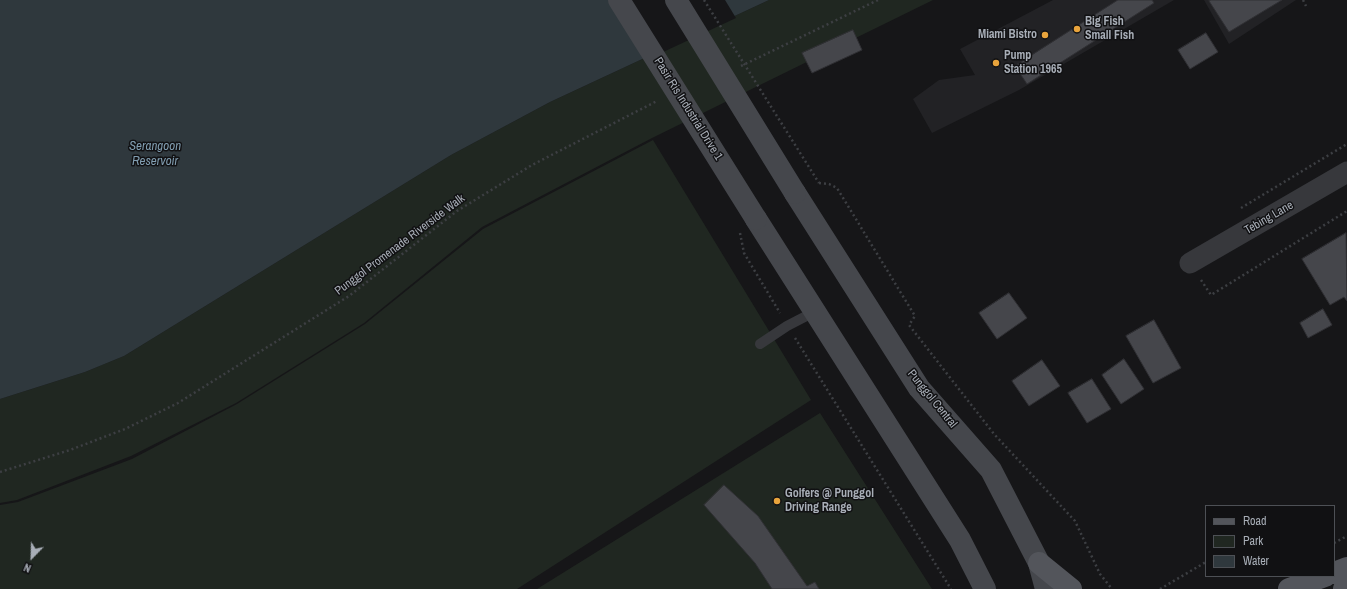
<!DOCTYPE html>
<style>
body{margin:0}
#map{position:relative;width:1347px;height:589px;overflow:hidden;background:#161618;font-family:"Archivo Narrow",sans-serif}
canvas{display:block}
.legend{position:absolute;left:1205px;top:505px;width:130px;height:72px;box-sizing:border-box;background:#111113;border:1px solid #4d5055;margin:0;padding:5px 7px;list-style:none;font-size:12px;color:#a8aeb7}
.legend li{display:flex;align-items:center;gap:8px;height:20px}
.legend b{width:20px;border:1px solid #4d5055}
.north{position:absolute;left:12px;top:537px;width:40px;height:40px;-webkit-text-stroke:3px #111113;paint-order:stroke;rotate:203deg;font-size:11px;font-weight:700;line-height:16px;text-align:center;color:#a8aeb7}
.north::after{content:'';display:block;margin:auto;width:14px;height:18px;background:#a8aeb7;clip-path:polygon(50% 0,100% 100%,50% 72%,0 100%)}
</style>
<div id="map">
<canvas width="1347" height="589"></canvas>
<ul class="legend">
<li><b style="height:5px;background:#53555b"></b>Road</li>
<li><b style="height:11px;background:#202721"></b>Park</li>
<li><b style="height:11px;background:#2f383d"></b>Water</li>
</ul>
<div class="north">N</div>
</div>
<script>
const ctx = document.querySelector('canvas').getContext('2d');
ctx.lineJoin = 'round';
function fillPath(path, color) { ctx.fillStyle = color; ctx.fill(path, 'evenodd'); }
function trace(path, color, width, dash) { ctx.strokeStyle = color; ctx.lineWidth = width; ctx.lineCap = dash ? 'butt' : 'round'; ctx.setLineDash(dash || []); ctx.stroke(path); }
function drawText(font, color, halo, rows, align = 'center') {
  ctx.font = font + ' "Archivo Narrow",sans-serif'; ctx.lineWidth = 3; ctx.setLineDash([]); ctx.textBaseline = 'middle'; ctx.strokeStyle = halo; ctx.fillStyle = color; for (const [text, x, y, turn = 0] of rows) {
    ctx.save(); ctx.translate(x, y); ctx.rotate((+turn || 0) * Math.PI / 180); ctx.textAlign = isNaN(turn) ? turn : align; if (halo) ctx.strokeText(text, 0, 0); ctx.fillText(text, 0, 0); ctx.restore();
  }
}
fillPath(new Path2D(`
 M1053,0H1174L1019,90L932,133L913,99L939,80L975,75L960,49Z
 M1204,0H1296L1229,44Z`), '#222225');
fillPath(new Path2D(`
 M769,0H933L652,138L482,227L364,323L236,403L131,456L17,500L0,503V399L85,372L124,356L451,155L550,102Z
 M653,140L811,400L517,589H0V505L18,502L132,459L237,404L365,324L483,229Z
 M820,413L932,589H537Z`), '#202721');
fillPath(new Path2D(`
 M0,0H769L550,102L451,155L124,356L85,372L0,399Z`), '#2f383d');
fillPath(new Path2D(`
 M609,0H725L736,18L646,60Z`), '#161618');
const building = new Path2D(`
 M1118,0H1152L1154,3L1027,84L1015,66Z
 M1211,0H1282L1229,32L1209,1Z
 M853,30L862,50L812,73L802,53Z
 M1206,33L1218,52L1190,69L1178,50Z
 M1346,233L1347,301L1344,297L1330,305L1302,259Z
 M1009,293L1027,318L997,339L979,313Z
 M1323,309L1332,325L1308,338L1300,323Z
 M1154,320L1181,368L1153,383L1126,336Z
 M1124,359L1144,389L1121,404L1102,375Z
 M1042,360L1060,386L1029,406L1012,381Z
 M1092,379L1111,409L1087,423L1068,393Z
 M724,485L758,516L807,586L815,582L819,589H772L755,563L704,505Z`);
fillPath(building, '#45464b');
trace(building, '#303034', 1);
trace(new Path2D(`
 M1303,0L1306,6
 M741,66L878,0
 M819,183L829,184L837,188L915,316L909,325L994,434L1075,521L1100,574L1112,589
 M1241,208L1347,144
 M740,233L744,253L780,313
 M1201,280L1211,295L1347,211
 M795,338L951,589
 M0,472L70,450L125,429L178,403L349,296L457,211L532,165L657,101
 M1334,543L1347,536
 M1160,589L1206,562`), '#3d3f43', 2.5, [2, 3]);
trace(new Path2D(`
 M760,344L787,326L814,312`), '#37383c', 10);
trace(new Path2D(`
 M1190,263L1347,172`), '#37383c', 21);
trace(new Path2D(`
 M795,193L919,388L991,470L1039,563L1046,589
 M756,219L960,540L985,589`), '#45474c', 22);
trace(new Path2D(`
 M1039,563L1071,589
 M1334,573L1347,568
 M1289,589L1325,576
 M1344,589L1347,587`), '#53555b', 22);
trace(new Path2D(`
 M704,0L819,183`), '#3d3f43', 2.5, [2, 3]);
trace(new Path2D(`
 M619,0L756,219
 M676,0L795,193`), '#45474c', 22);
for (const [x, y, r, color] of [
 [1077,29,4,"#e9a43c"],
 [1045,35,4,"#e9a43c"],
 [996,63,4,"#e9a43c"],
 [777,501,4,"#e9a43c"]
]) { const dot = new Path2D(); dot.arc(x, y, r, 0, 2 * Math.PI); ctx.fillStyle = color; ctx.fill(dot); trace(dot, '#111113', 1.5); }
drawText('bold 12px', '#a8aeb7', '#111113', [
 ["Big Fish",1085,22],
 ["Small Fish",1085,36],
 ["Miami Bistro",1037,35,"right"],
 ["Pump",1004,56],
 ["Station 1965",1004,70],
 ["Golfers @ Punggol",785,494],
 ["Driving Range",785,508]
], 'left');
drawText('12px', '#a8aeb7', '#111113', [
 ["Pasir Ris Industrial Drive 1",688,109,58],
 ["Tebing Lane",1269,218,-30],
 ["Punggol Promenade Riverside Walk",400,245,-37],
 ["Punggol Central",932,399,51]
]);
drawText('italic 13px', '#819db0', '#111113', [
 ["Serangoon",155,147],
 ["Reservoir",155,162]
]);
</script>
